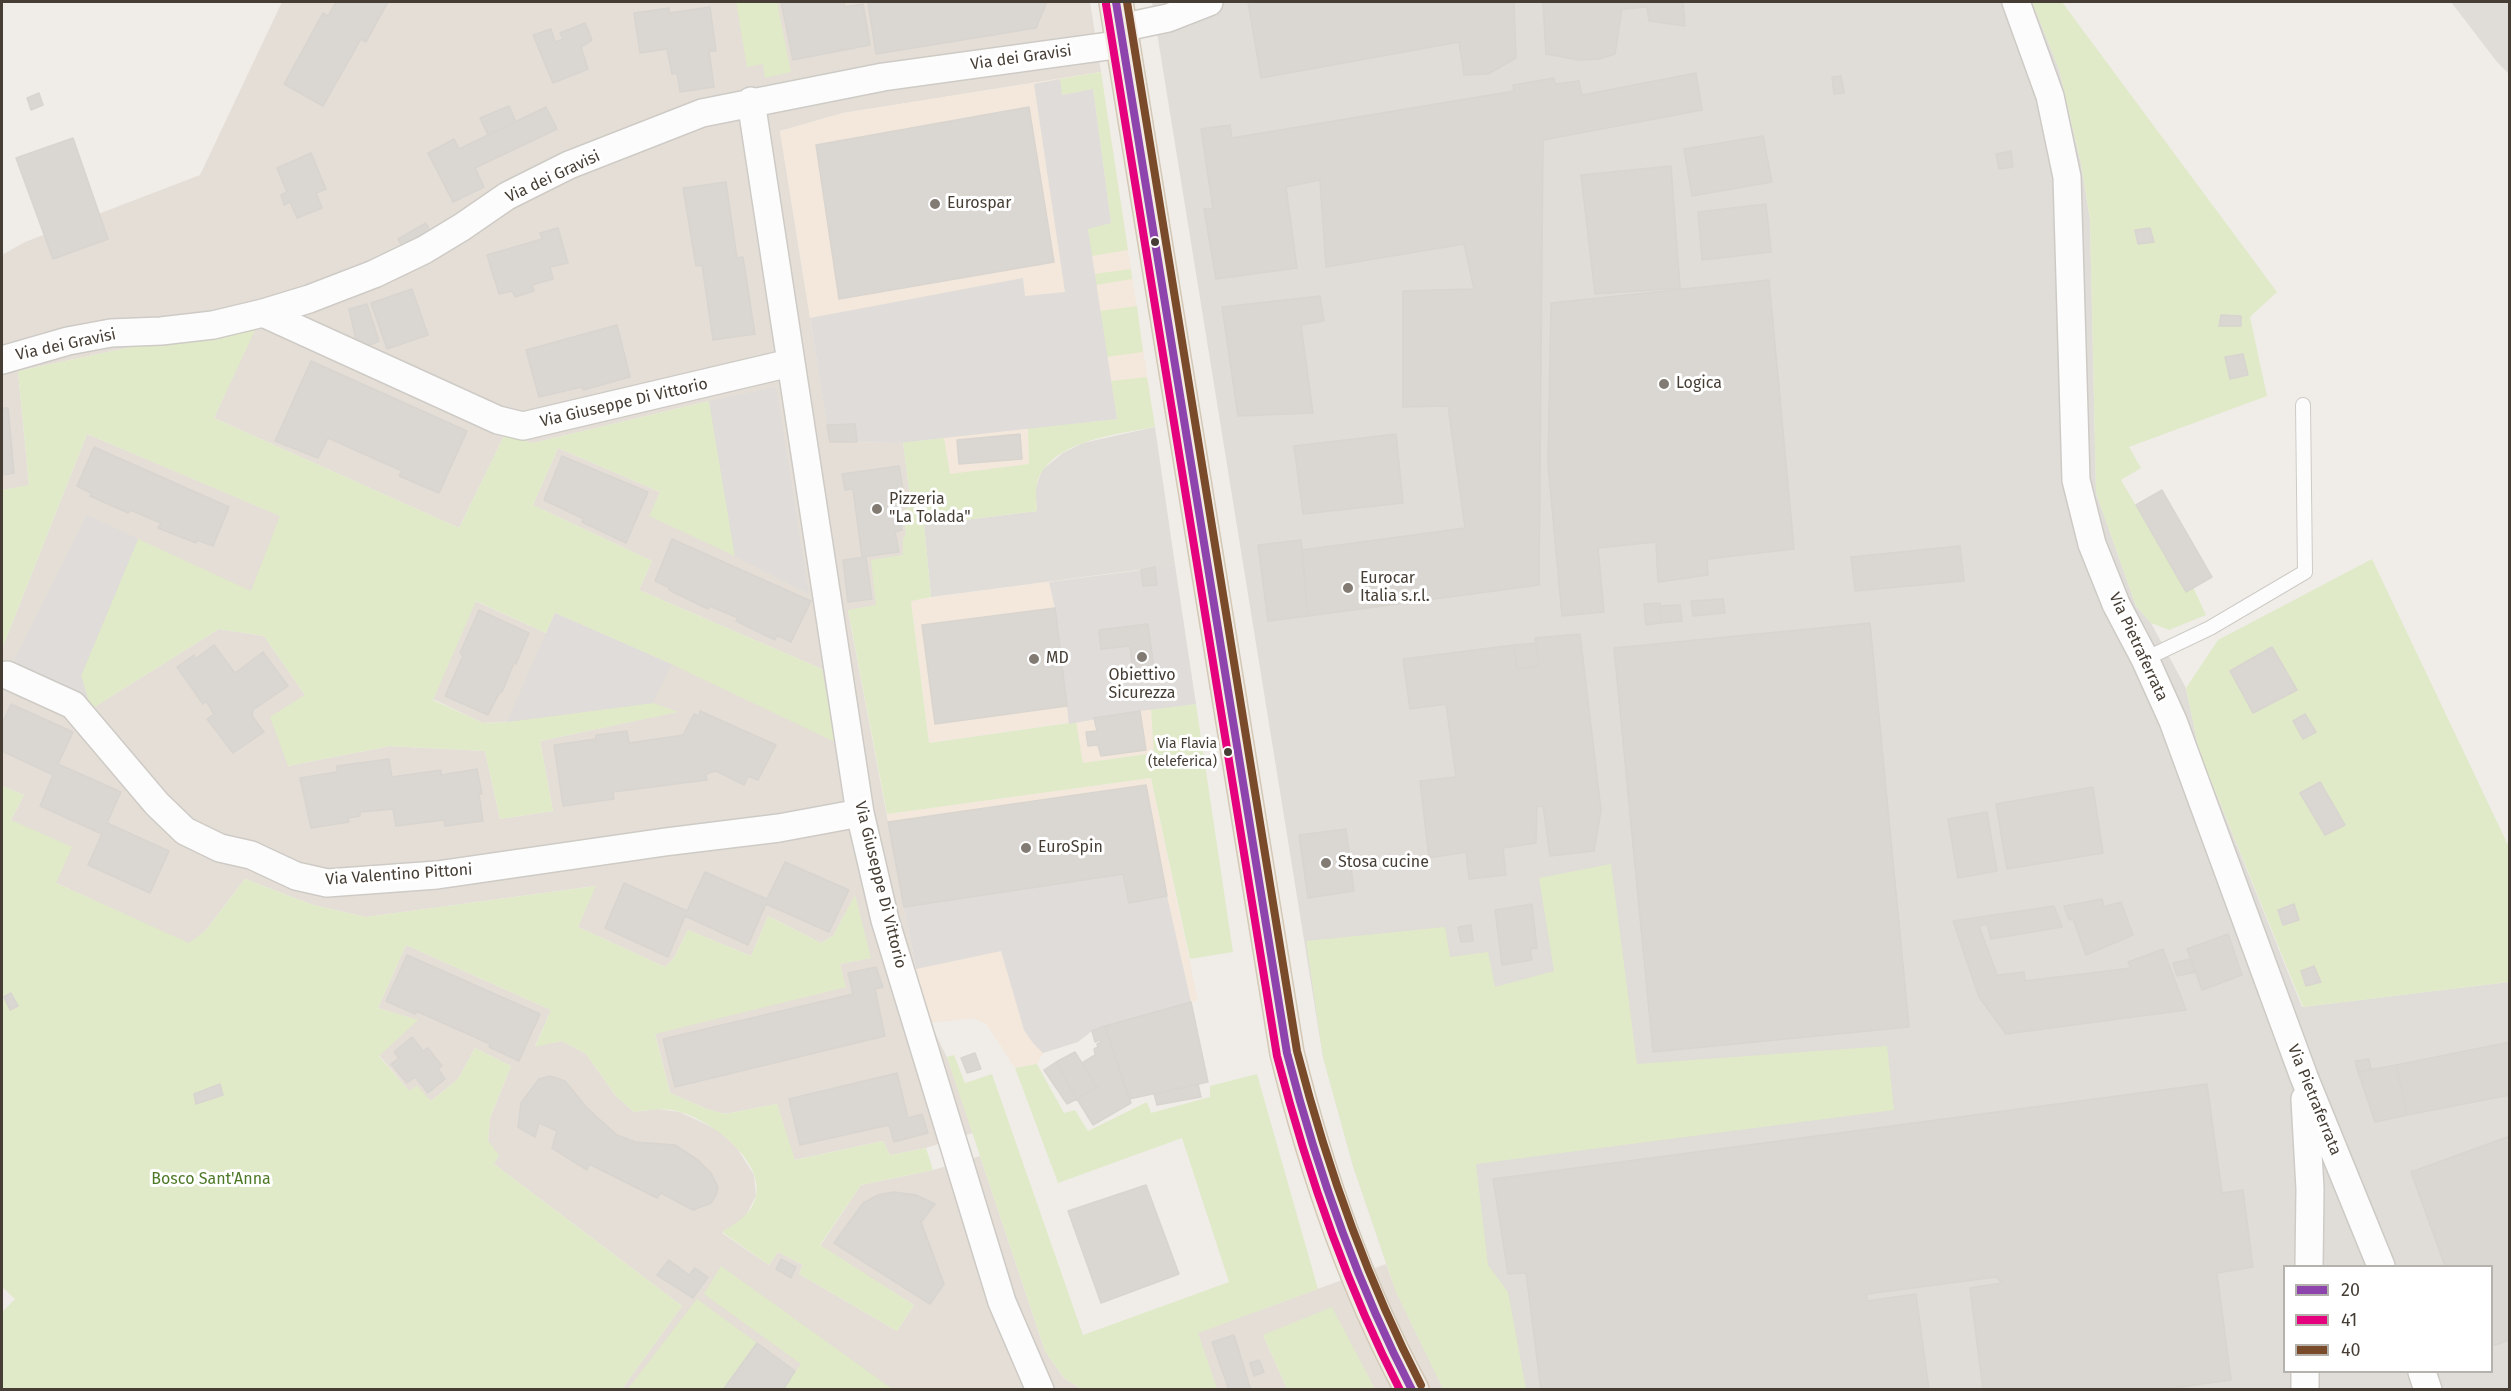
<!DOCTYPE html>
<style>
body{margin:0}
#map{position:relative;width:2511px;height:1391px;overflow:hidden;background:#f0ede9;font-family:"Fira Sans",sans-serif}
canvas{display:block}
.frame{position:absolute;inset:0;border:3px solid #463e35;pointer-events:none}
.legend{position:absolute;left:2283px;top:1265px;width:210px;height:108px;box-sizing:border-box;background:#fff;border:2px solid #b5b2ae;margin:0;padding:8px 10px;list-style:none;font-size:18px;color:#463e35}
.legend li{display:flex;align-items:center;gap:12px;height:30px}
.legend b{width:30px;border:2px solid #b5b2ae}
</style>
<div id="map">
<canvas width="2511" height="1391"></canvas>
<div class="frame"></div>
<ul class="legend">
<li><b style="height:8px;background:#8e44ad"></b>20</li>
<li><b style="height:8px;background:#e5007d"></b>41</li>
<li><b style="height:8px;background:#7a4b2a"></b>40</li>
</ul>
</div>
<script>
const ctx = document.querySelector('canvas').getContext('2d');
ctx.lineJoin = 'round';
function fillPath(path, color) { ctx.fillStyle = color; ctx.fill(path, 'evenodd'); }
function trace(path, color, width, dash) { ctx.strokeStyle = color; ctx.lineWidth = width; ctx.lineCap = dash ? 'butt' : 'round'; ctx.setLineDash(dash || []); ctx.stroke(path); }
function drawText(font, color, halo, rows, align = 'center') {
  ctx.font = font + ' "Fira Sans",sans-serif'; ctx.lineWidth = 6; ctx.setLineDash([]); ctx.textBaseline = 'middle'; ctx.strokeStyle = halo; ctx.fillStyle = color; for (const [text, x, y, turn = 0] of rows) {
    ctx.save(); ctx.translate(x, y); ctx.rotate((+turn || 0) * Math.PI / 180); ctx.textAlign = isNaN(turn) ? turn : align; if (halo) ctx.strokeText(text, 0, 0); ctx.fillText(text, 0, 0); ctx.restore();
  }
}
fillPath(new Path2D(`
 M282,2H1090L1101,72L843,113L780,131L830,442H903L911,506L903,511L906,534L903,539V555L876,605L848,611L916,969L930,1023L947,1057L973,1133L926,1148L890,1155L883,1141L794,1160L777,1104L725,1114L707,1109L670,1093L655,1033L845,987L840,964L870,958L855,896L833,936L821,943L768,916L751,956L688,930L674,958L665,967L578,927L595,886L366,917L313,905L245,879L206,930L189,944L56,883L11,820L24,795L2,786V649L87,434L281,516L252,591L91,709L219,629L264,636L305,695L288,766L390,746L485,751L500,819L553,811L540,741L676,712L483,723L433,699L475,601L546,633L555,613L671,664L822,669L639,590L652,561L533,505L558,448L660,492L650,516L709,401L533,443L504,436L459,528L214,418L255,328L218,339L136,346L18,371L29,486L2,490V255L25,242L200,175Z
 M406,945L551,1010L535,1046L562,1041L586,1054L616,1096L634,1112L657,1109L680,1112L718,1130L737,1148L754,1175L756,1196L745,1217L722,1233L769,1265L778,1252L803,1265L799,1274L897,1331L914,1305L820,1246L861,1185L933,1170L980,1156L1045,1351L1064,1378L1081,1389H622L682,1306L494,1164L488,1141L490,1118L511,1066L475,1048L458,1079L431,1101L409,1091L379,1055L417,1020L378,1008Z
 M1386,1264L1396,1292L1443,1389H1375L1355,1354L1263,1335L1287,1389H1217L1197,1333Z`), '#e4ded6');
fillPath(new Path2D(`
 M1101,72L1153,414L1028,429L1030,464L950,475L944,438L898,443L830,442L780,131L843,113Z
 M1175,565L1196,704L1151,709L1155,753L1083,763L1075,722L929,743L911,600Z
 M1151,778L1198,1000L1092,1031L1078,1042L1043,1053L1037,1064L1015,1068L987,1025L974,1018L930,1023L916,969L887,814Z`), '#f3e8db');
fillPath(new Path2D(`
 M1152,2H2032L2059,69L2081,164L2090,219L2096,493L2136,606L2151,623L2186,688L2199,751L2302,1007L2509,982V1389H1443L1396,1292L1353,1166L1323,1057ZM2284,1266H2492V1372H2284Z
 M2451,2H2509V74L2497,62Z
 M1155,427L1175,565L931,597L924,525L1037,511L1035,490L1042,470L1063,453L1083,443Z`), '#e0dcd7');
fillPath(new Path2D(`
 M736,2H777L791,72L765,78L763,64L747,67Z
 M2032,2H2062L2277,292L2250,317L2267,396L2129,447L2141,468L2121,480L2186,591L2193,587L2206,615L2169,630L2151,623L2136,606L2096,493L2090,219L2081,164L2059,69Z
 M1101,72L1128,250L1091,256L1088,228L1111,223L1093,89L1061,95L1060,79Z
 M1131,269L1132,279L1096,285L1094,274Z
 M1137,306L1143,352L1106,357L1100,311Z
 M256,328L214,418L459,528L504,436L533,443L709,401L735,556L649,516L660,492L558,448L533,505L652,561L639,590L822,669L835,742L671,664L555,613L546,633L476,601L433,700L483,723L507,722L653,703L678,712L540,741L553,811L500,819L485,751L390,746L288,766L270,717L305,695L264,636L219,629L91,709L81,676L138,539L251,591L280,516L87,434L2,649V490L29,485L18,371L136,346L218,339Z
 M1147,377L1155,427C1119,434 1066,439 1043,470C1034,482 1036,497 1037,511L924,525L931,597L911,601L929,743L1076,722L1083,763L1154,753L1151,709L1196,704L1233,952L1190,959L1151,778L887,814L848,610L876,605L871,560L903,555V539L906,534L903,511L911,506L903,442L944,438L950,474L1029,464L1028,428L1117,419L1111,381Z
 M2372,559L2509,847V982L2303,1007L2199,751L2186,688L2218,640Z
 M2,786L24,795L11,820L72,847L56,883L189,943L206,930L245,879L313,905L366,917L596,886L578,927L665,967L674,958L688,930L751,956L768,916L821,943L833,936L855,895L871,958L840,964L846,987L655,1034L670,1093L707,1109L725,1114L777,1104L795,1160L883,1141L890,1155L926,1148L933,1170L861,1185L820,1245L914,1305L897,1331L799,1274L803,1265L778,1252L769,1265L722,1232C736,1223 752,1214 756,1196C764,1160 710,1120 680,1112C665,1107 649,1110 634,1112L616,1096L586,1054L562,1041L535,1047L551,1010L406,945L378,1008L418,1020L379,1056L409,1091L417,1086L431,1101L458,1079L475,1048L511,1066L490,1118L488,1141L499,1155L494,1164L682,1306L622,1389H2V1312L15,1299L2,1287Z
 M1611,864L1637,1064L1887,1046L1894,1110L1476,1164L1488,1265L1508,1292L1526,1389H1443L1396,1292L1353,1166L1323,1057L1306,941L1445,927L1450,957L1488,952L1495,987L1554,971L1539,878Z
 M954,1055L965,1083L992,1074L1083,1335L1229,1282L1182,1138L1058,1183L1015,1068L1037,1064L1064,1113L1075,1110L1088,1131L1147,1102L1151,1113L1210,1097V1086L1257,1074L1318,1289L1198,1333L1217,1389H1081L1064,1378L1045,1351L947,1057Z
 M721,1266L891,1388L783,1389L801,1364L704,1294Z
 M697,1299L757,1343L723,1389L627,1390Z
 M1332,1307L1375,1389H1287L1263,1335Z`), '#e0eac8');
fillPath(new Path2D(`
 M1060,79L1062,95L1093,89L1111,223L1088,229L1117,419L898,443L857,442L855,424L827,425L810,318L1023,278L1025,296L1065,292L1034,84Z
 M776,387L809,594L735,556L709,401Z
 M87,515L138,539L81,676L91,709L7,675Z
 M1175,565L1196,704L1140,711L1069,724L1055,608L1049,582L1141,570L1144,586L1157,584L1155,567ZM1148,624L1154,670L1134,673L1130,646L1102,649L1099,631Z
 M555,613L671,664L653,703L507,722Z
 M1123,874L1129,903L1167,896L1191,1002L1092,1031L1078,1042L1043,1053L1033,1043L1024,1030L1001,951L916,969L904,907Z`), '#dfdcd9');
const building = new Path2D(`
 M336,2H388L366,42L361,39L323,106L284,84L323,13L328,16Z
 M781,2H844L845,7L863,4L870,45L793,60Z
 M868,2H1047L1036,28L876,54Z
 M1248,2H1514L1516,58L1488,74L1464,75L1459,42L1261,78Z
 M1543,2H1683L1685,26L1649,21L1647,7L1622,9L1615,54L1599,59L1579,60L1546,54Z
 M710,7L716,51H709L714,87L680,92L677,73L672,74L667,49L640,53L634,13L669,8V13Z
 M585,23L592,40L581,47L588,69L553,83L533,35L551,29L555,42L563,39L560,33Z
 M1696,73L1702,110L1543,140L1539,585L1308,616L1302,550L1465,528L1448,406L1403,407V291L1474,289L1464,244L1326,267L1320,180L1286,187L1297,268L1216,279L1204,209H1213L1201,129L1230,125L1232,138L1514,91L1513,85L1554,78L1555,84L1579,81L1582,95Z
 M1841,76L1844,93L1834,94L1832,77Z
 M39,93L43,105L31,110L27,98Z
 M509,106L516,122L488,135L480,118Z
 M546,107L557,129L475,168L484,187L453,202L428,153L454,139L459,149Z
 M1029,107L1054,262L839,299L816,145Z
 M1763,136L1772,182L1692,196L1684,149Z
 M73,138L108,239L53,259L16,158Z
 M2011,151L2013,167L1999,169L1996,154Z
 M311,153L326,189L316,193L322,208L297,218L290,202L284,205L281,195L287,192L277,168Z
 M1671,166L1680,288L1595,294L1581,175Z
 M726,182L737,258L743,257L755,334L713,340L702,265L696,266L683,188Z
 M1766,204L1771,252L1702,260L1698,212Z
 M426,223L432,236L404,250L398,239Z
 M558,228L568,263L550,267L553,279L532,285L534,291L515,297L512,291L499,294L487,255L542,239L540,233Z
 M2150,228L2154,242L2138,244L2135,230Z
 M1769,280L1794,549L1707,559L1708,575L1658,582L1656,542L1598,548L1604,612L1562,616L1548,464L1551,303Z
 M412,289L428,335L387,349L371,303Z
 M1320,296L1324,321L1301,325L1313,413L1238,416L1222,307Z
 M367,304L379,341L368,346L356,340L349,309Z
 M2221,315L2241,316V326H2219Z
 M617,325L630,377L583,390L582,387L539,397L526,350Z
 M2243,354L2248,375L2230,379L2225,357Z
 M311,361L467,431L439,493L399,476L402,471L328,438L318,458L275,441Z
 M2,408H8L14,473L2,475Z
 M855,424L857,442H830L827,425Z
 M1020,434L1022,459L959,464L957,440Z
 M1396,434L1403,503L1303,514L1294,446Z
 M94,447L229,507L213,546L197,540L196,543L158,528L161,523L130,510L128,513L90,496L91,493L77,486Z
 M562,456L648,492L626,543L582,522L584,519L544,500Z
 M899,466L905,501L898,502L902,530L895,532L899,552L862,557L853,489L845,490L842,474Z
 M2162,490L2212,577L2186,592L2136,505Z
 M672,539L811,601L791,642L777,635L775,640L736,621L738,618L710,606L708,609L669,590L670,588L655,581Z
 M1301,540L1308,616L1268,621L1258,545Z
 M1960,546L1964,581L1855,591L1851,557Z
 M866,557L872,599L848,602L843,560Z
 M1155,567L1157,585L1143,586L1141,570Z
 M1723,599L1725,613L1693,616L1691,601Z
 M1660,603L1661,623L1646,625L1644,604Z
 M1680,605L1682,621L1661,623L1660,606Z
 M1055,608L1067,706L935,724L922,625Z
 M479,610L529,633L516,664L514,663L502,692H500L488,715L445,696L463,656L460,653Z
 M1870,623L1909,1027L1653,1052L1614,648Z
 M1148,624L1154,670L1133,673L1130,646L1101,649L1099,630Z
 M1580,634L1601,810L1594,851L1550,856L1543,806L1537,807L1536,843L1503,848L1506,875L1469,879L1466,852L1429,858L1420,781L1456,777L1446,704L1410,709L1403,659L1514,645L1517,669L1539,666L1535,638Z
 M1536,643L1539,666L1517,669L1514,645Z
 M214,645L235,673L263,652L288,686L253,710L252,716L264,732L233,753L207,719L214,714L206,701L203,704L177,667L194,655L195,659Z
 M2272,647L2297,690L2253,713L2230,671Z
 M11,704L73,732L58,764L121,792L107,823L169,851L150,893L88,865L102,834L40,806L53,775L2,751V724Z
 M700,711L776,745L758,780L748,776L744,785L716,771L706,774L707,780L613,792L614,799L563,806L554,745L596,739V735L627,731L629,743L683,735L694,714L699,716Z
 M1140,711L1146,750L1101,756L1098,745L1088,746L1086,732L1097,731L1094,718Z
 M2305,714L2316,732L2303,739L2293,721Z
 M389,759L392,777L441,770V775L477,769L482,794H479L483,821L445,826L444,820L396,826L393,809L360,812V816L348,818L349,822L311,828L300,778L337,772V766Z
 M2320,782L2345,825L2325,835L2300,793Z
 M1146,785L1167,896L1129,903L1123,874L904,907L888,822Z
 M2093,787L2103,853L2007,869L1996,804Z
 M1987,812L1997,871L1958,878L1948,819Z
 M1346,829L1354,891L1308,898L1299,835Z
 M785,862L849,890L829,932L766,904L748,945L685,916L668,957L605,928L624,883L687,911L705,872L767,899Z
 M2102,899L2104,907L2121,902L2133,935L2086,955L2073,919L2069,920L2064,906Z
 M1532,904L1537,948L1530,949L1532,960L1502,965L1495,910Z
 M2294,904L2299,920L2283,925L2278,910Z
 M2054,906L2062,927L1991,939L1987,924L1979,926L1997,975L2024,972L2025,981L2131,968L2128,962L2163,949L2186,1010L2006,1034L1979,997L1953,921Z
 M1471,925L1473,941L1461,942L1458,927Z
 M2228,934L2242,975L2202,990L2187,949Z
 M407,955L540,1014L519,1061L489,1047L490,1044L416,1011L415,1014L386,1001Z
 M2190,959L2196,972L2177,976L2173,963Z
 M2314,966L2321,982L2306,986L2301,971Z
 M876,967L883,987L875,989L885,1036L675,1087L663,1039L853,994L848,973Z
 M11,993L18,1006L10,1010L4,997Z
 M1191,1002L1208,1082L1129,1099L1105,1026Z
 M1105,1026L1131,1103L1093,1125L1077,1099L1097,1087L1082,1063L1095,1055L1094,1049L1098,1047L1097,1044L1101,1042L1100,1040L1095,1042L1092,1031Z
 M412,1037L423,1051L428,1048L442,1066L438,1069L445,1079L428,1093L415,1077L407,1083L391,1064L399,1058L394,1052Z
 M2510,1042V1095L2407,1115L2396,1065Z
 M1075,1052L1097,1087L1077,1099L1056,1062Z
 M975,1053L981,1069L967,1073L961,1058Z
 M2369,1059L2371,1069L2358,1072L2355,1061Z
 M1056,1062L1077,1099L1067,1104L1044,1070Z
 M2396,1065L2407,1115L2375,1122L2358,1072Z
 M897,1073L908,1118L922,1114L928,1133L894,1142L889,1125L800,1145L789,1099Z
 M550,1076L565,1081L587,1108L617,1135L635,1142L675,1145L698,1160L711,1173L718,1187L716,1195L711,1203L693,1210L661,1193L657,1198L589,1164L587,1170L552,1148L557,1131L539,1123L535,1137L518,1127L521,1103L539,1079Z
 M220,1084L223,1095L196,1104L194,1094Z
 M1198,1084L1201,1097L1157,1105L1154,1094Z
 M2207,1084L2222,1193L2243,1190L2253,1267L2217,1273L2231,1380L2160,1390H1983L1970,1288L2002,1283L1996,1277L1867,1294V1301L1916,1294L1929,1390H1541L1526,1273L1508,1274L1493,1179Z
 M2510,1136V1340L2492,1346V1266H2445L2411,1172Z
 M1146,1185L1179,1274L1101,1303L1068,1211Z
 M894,1192L916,1195L935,1204L921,1222L944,1284L930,1304L834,1243L863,1203L878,1195Z
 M781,1259L796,1267L791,1278L776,1269Z
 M669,1260L689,1275L695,1268L708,1277L693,1298L657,1275Z
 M1234,1335L1249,1384L1251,1390H1229L1212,1342Z
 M757,1343L795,1371L783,1390H723Z
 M1259,1360L1264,1372L1254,1376L1250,1363Z`);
fillPath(building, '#dad6d1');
trace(building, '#d8d4cf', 1.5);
const service = new Path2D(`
 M2145,659L2210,628L2305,572L2303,405`);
const minor = new Path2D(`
 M2016,2L2050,96L2067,177L2076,480L2092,544L2116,604L2145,659L2173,721L2304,1077L2381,1266
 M1120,28L1168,18L1209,2
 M751,101L860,813L885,920L1002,1302L1040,1390
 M263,313L498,420L523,426L790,363
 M2,360L68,341L111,333L161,331L213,325L263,313L309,299L374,274L424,250L462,227L507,196L569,165L702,113L883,77L1123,44
 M7,675L73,705L157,804L185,831L220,848L251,855L296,876L327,883L437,875L665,842L779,828L860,813
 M2305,1099L2310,1189L2309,1266
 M2422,1372L2428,1390
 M2305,1390V1372`);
const primary = new Path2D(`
 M1116,2L1287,1053C1316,1170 1354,1283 1412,1390`);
trace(service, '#cecbc6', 16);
trace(minor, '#cecbc6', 30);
trace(primary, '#d3c8b6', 36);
trace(service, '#fdfcfc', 14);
trace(minor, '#fdfcfc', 27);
trace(primary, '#f1ebe3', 33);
trace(new Path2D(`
 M1116,2L1287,1053C1317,1170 1356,1282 1412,1390`), '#8e44ad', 8);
trace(new Path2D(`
 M1106,4L1277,1056C1307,1172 1345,1283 1400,1390`), '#e5007d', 8);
trace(new Path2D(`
 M1127,2L1297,1051C1327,1167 1366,1278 1421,1385`), '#7a4b2a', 8);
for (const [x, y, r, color] of [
 [935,204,6,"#827b74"],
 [1155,242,5,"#463e35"],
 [1664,384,6,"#827b74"],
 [877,509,6,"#827b74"],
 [1348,588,6,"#827b74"],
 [1142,657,6,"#827b74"],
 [1034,659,6,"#827b74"],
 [1228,752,5,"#463e35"],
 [1026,848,6,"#827b74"],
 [1326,863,6,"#827b74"]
]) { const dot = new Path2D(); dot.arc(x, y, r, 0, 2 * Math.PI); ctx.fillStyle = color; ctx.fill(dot); trace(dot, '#fff', 2); }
drawText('14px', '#463e35', '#fff', [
 ["Via Flavia",1217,744],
 ["(teleferica)",1217,762]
], 'right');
drawText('16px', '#463e35', '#fff', [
 ["Via dei Gravisi",1021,58,-8],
 ["Via dei Gravisi",553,177,-25],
 ["Via dei Gravisi",66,345,-12],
 ["Via Giuseppe Di Vittorio",624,403,-13],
 ["Via Pietraferrata",2138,647,65],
 ["Via Valentino Pittoni",399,875,-4],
 ["Via Giuseppe Di Vittorio",880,885,76],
 ["Via Pietraferrata",2314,1100,68]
]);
drawText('16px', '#463e35', '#fff', [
 ["Eurospar",947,204],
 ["Logica",1676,384],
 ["Pizzeria",889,500],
 ["\"La Tolada\"",889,518],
 ["Eurocar",1360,579],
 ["Italia s.r.l.",1360,597],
 ["MD",1046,659],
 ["Obiettivo",1142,676,"center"],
 ["Sicurezza",1142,694,"center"],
 ["EuroSpin",1038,848],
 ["Stosa cucine",1338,863]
], 'left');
drawText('16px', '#4d7927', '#fff', [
 ["Bosco Sant'Anna",211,1180]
]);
</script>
